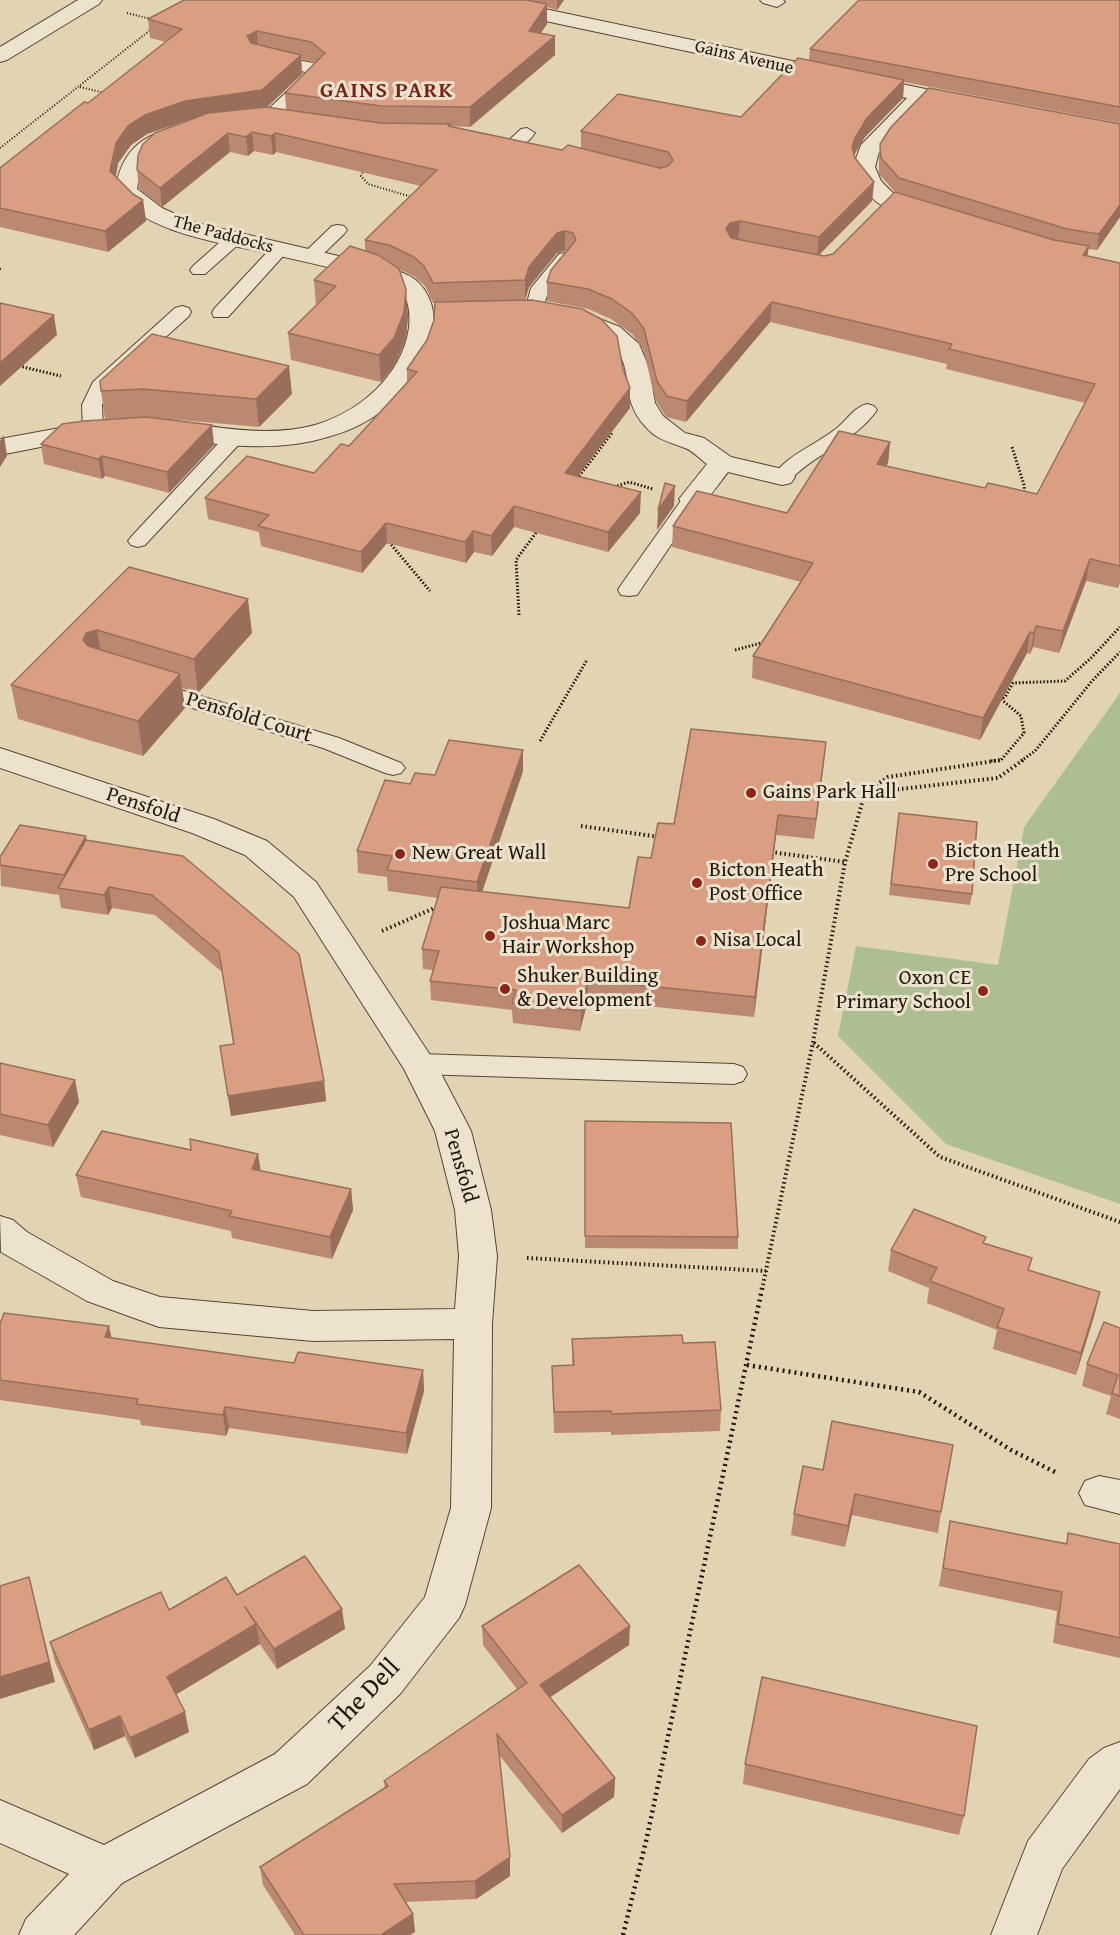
<!DOCTYPE html>
<style>
body{margin:0}
canvas{display:block;background:#e2d3b3}
</style>
<canvas width="1120" height="1935"></canvas>
<script>
const ctx = document.querySelector('canvas').getContext('2d');
ctx.lineJoin = 'round';
function fillPath(path, color) { ctx.fillStyle = color; ctx.fill(path, 'evenodd'); }
function trace(path, color, width, dash) { ctx.strokeStyle = color; ctx.lineWidth = width; ctx.lineCap = dash ? 'butt' : 'round'; ctx.setLineDash(dash || []); ctx.stroke(path); }
function drawText(font, color, halo, rows, align = 'center') {
  ctx.font = font + ' "Gentium Book Plus",serif'; ctx.lineWidth = 6; ctx.setLineDash([]); ctx.textBaseline = 'middle'; ctx.strokeStyle = halo; ctx.fillStyle = color; for (const [text, x, y, turn = 0] of rows) {
    ctx.save(); ctx.translate(x, y); ctx.rotate((+turn || 0) * Math.PI / 180); ctx.textAlign = isNaN(turn) ? turn : align; if (halo) ctx.strokeText(text, 0, 0); ctx.fillText(text, 0, 0); ctx.restore();
  }
}
fillPath(new Path2D(`
 M1120,693V1204L946,1144L838,1036L856,946L998,965L1024,827Z`), '#adbe91');
const service = new Path2D(`
 M760,0H783L785,2L777,7L763,3Z
 M268,54L313,63L324,73L274,121H262L260,118L262,115L307,73L297,69L262,62L260,59L262,56Z
 M527,128L535,133C529,142 520,148 509,146L507,142L521,129Z
 M338,225L344,226L347,230L344,234L317,260H305L302,256L305,252L332,226Z
 M234,234L240,235L243,239L240,243L205,274H193L190,270L193,266L228,235Z
 M279,245L285,246L288,250L285,254L228,317H214L212,313L214,309L273,246Z
 M565,253L571,254L574,258L549,289L541,314H527L525,310L531,288L559,254Z
 M182,306L189,308L191,312L189,316L109,388L102,405L103,430L100,434H86L83,430L82,405L93,382L175,308Z
 M867,404L874,406L877,410C855,442 815,453 789,481H775L772,477C788,454 816,445 837,428C847,420 854,407 867,404Z
 M236,430L243,432L246,436L243,440L145,545L138,547L131,545L128,541L131,537L229,432Z
 M692,493L699,495L702,499L637,595L629,596L621,595L618,590L621,585L685,495Z
 M151,681L339,738L401,763L405,768L401,773L393,775L385,773L323,748L143,693L140,688L143,683Z
 M419,1054L734,1064L743,1067L747,1074L743,1081L734,1084L419,1074L410,1071L406,1064L410,1057Z`);
const minor = new Path2D(`
 M465,0H502L973,99L976,103L973,107L966,109L926,102L879,152L875,167L881,181L896,196L939,208L942,213L939,218L931,220C890,210 870,210 853,167L861,145L907,98L475,6L468,4Z
 M176,127L184,128L187,133L184,138C154,151 142,155 137,189L162,208L193,222L394,269C402,273 412,276 418,282C457,322 415,385 380,412C366,423 349,431 331,436C278,453 213,447 159,433L155,428L159,423L168,420C215,427 268,438 315,425C359,412 402,376 409,328C410,316 410,302 402,293C396,286 386,283 378,279C341,270 303,261 266,253C219,242 144,233 115,191C121,153 139,136 176,127Z
 M577,310L620,327L639,344L649,368L655,403L663,416L685,433L704,438L731,457L791,471L795,477L791,483L782,485L728,472C715,488 705,510 683,505L679,499L707,464C700,459 693,451 685,448C668,441 658,441 645,426C621,400 633,377 619,353C609,336 585,329 569,322L565,317L569,312Z
 M92,422L101,425L105,430L101,435L0,455V439Z
 M0,748L214,819L267,841L316,882L436,1064L471,1131L491,1210L497,1256L492,1324L491,1508L465,1605L459,1618L400,1694L307,1784L122,1883L74,1935H19L26,1919L69,1874L0,1843V1800L104,1845L275,1754L370,1666L425,1597L451,1508L454,1339L313,1341L159,1327L87,1301L1,1252L0,1216L13,1220L27,1232L113,1281L160,1297L313,1311L455,1309L459,1256L455,1210L435,1131L404,1069L294,897L245,855L192,833L0,768Z
 M1099,1476L1120,1480V1514L1085,1505L1079,1493L1085,1481Z
 M1120,1742V1789L1062,1869L1037,1935H991L1028,1841L1089,1759L1104,1748Z`);
const tertiary = new Path2D(`
 M78,0H102L99,4L7,60L0,62V47Z`);
trace(service, '#544735', 2);
trace(minor, '#544735', 2);
trace(tertiary, '#544735', 2);
trace(new Path2D(`
 M127,13L151,19
 M80,87L105,93
 M0,148L153,28
 M364,170L361,176L368,184L412,197
 M0,269L3,268`), '#24180b', 2, [1, 2]);
trace(new Path2D(`
 M19,366L61,376
 M1012,447L1024,485L1025,496
 M577,479L612,433
 M614,487L629,482L653,489
 M389,542L430,591
 M519,615L516,560L538,530
 M735,650L765,642
 M540,741L587,660
 M991,761L1001,760L1024,733L1021,716L1001,699L1005,697L1013,683L1065,681L1091,658L1120,627
 M1021,761L1035,751L1092,681L1120,652`), '#24180b', 3, [1.5, 2]);
trace(new Path2D(`
 M865,793L888,777L1001,760
 M581,826L660,837
 M771,852L845,862
 M382,931L439,906
 M814,1043L940,1157L1120,1222
 M527,1258L766,1271
 M763,1285L813,1042L845,862L865,793L998,778L1023,760`), '#24180b', 4, [1.5, 3]);
trace(new Path2D(`
 M747,1365L919,1392L1011,1450L1055,1472
 M623,1935L647,1837L763,1284`), '#24180b', 4.5, [2, 4]);
fillPath(service, '#ece2ce');
fillPath(minor, '#ece2ce');
fillPath(tertiary, '#ece2ce');
fillPath(new Path2D(`
 M184,0H564L557,10L547,7V24L541,33L555,55L470,127L452,126L562,150L581,148V131L741,117L809,60L810,49L1120,0V123L904,82L903,98L865,137L854,155L855,158L874,182L872,201L819,255L824,256L833,254L896,193L879,174V159L880,144L1120,124V217L1097,250L1088,249L1087,256L1120,263V583L1118,588L1086,581L1059,653L1033,647L1030,654L1027,653L980,740L752,678L753,656L801,582L672,547L673,526L787,513L890,442L888,463L886,466L985,488L1037,494L1085,403L946,369L947,364L770,322L686,422L666,417L656,401L643,349L632,334L611,319L588,309L547,301V282L567,251H565L557,253L529,287L525,300L630,408L578,476L640,513L608,552L514,527L492,556L474,552L466,563L387,543L362,573L261,546L259,532L208,519L205,498L314,473L349,446L407,382V369L427,340L434,320L435,303H433L425,286L415,277L399,269L408,316L406,339L395,365L381,382L291,360L288,333L316,306L314,280L365,251V240L421,186L276,152L273,155L254,151L248,156L230,152L162,207L139,189L137,170L188,120L147,134L131,145L118,163L116,176L133,194L143,200L146,221L108,252L0,227V168L88,103L166,42L150,38L148,19ZM301,59L312,62L315,64L285,93L286,110L267,107L302,74Z
 M100,381L292,394L259,427L146,417L214,445L169,493L105,476L102,479L44,464L41,444L144,417L105,419L101,391Z
 M129,567L252,633L198,693L182,688L185,708L143,756L18,719L11,685Z
 M826,742L814,839L776,835L754,1017L588,1000L580,1031L513,1023L512,1010L431,1000L430,981L433,970L423,969L422,949L438,898L388,891L387,877L358,873L357,851L410,784L523,750V771L482,892L629,908L651,858L674,824Z
 M899,813L972,894L970,905L889,895Z
 M86,840L183,856L324,1081L326,1101L231,1116L223,1066L233,1044L222,972L155,915L112,908L108,915L61,908L59,895L1,886L0,857Z
 M0,1063L75,1080L79,1102L53,1147L0,1135Z
 M585,1121L738,1237V1249L585,1248Z
 M191,1150L258,1154L261,1171L351,1189L353,1210L332,1259L232,1238L231,1231L81,1197L76,1175Z
 M985,1244L1029,1270L1095,1313L1076,1375L993,1349L997,1330L927,1303L929,1288L888,1271L891,1250Z
 M0,1324L294,1363L423,1370L424,1391L407,1454L229,1428L226,1436L141,1425L140,1420L0,1400Z
 M1120,1328V1419L1106,1414L1111,1396L1082,1386L1087,1364Z
 M572,1339L683,1343L721,1410L720,1431L611,1435V1432L554,1433L552,1366L572,1365Z
 M803,1466L941,1512L938,1533L852,1515L845,1547L791,1535L794,1514Z
 M950,1521L1066,1544L1068,1533L1120,1544V1658L1053,1643L1057,1611L939,1586Z
 M237,1595L345,1629L277,1669L259,1643L260,1644L176,1694L189,1732L135,1758L125,1736L94,1750L55,1662L50,1642L169,1610Z
 M482,1626L629,1645L550,1697L615,1778L614,1797L562,1833L499,1755L510,1857V1876L476,1899L405,1902L413,1914L415,1932L410,1935H295L263,1885L260,1867L385,1789L384,1781L517,1689L483,1645Z
 M745,1764L964,1816L959,1835L743,1784Z`), '#bb8970');
fillPath(new Path2D(`
 M557,0H564L557,10Z
 M547,4V24L529,50V31Z
 M257,31L258,50L249,56L247,36Z
 M555,36V55L470,127V107Z
 M301,55L302,74L264,110L188,120L147,134L131,145L118,163L113,191L110,171L116,143L128,126L145,115Z
 M904,80L903,98L865,137L853,157L852,147L855,138L867,118Z
 M252,132L254,151L248,156L246,137Z
 M228,133L230,152L162,207L160,188Z
 M275,133L276,152L273,155L271,136Z
 M874,182L872,201L817,257L819,237Z
 M143,200L146,221L108,252L105,231Z
 M1120,205V217L1097,250L1099,234Z
 M740,221L738,241L725,249L726,229L730,223Z
 M565,231V251L557,253L529,287L525,300V280L529,267L557,233Z
 M1089,246L1086,266L1083,255Z
 M406,289L408,316L406,339L395,365L381,382L379,355Z
 M772,302L770,322L686,422L687,401Z
 M54,315L57,335L0,386V363Z
 M289,366L292,394L259,427L256,399Z
 M630,388V408L565,493V473Z
 M212,425L214,445L169,493L167,472Z
 M4,435L7,456L0,467V441Z
 M890,442L888,463L875,484L877,464Z
 M102,456L105,476L102,479L98,459Z
 M675,486L674,506L657,530L658,510Z
 M641,492L640,513L608,552V532Z
 M514,506V527L492,556L491,536Z
 M386,523L387,543L362,573L361,552Z
 M473,531L474,552L466,563L465,542Z
 M1090,559L1086,581L1059,653L1063,631Z
 M248,599L252,633L198,693L194,659Z
 M1036,626L1033,647L1030,654L1034,633Z
 M97,630L103,664L83,640L86,633Z
 M1030,632L1027,653L980,740L983,718Z
 M180,674L185,708L143,756L138,721Z
 M826,742L824,762L814,839L816,819Z
 M523,750V771L478,904L477,882Z
 M778,815L776,835L754,1017L755,997Z
 M86,836L89,857L66,889L64,875Z
 M109,887L112,908L108,915L104,895Z
 M588,980V1000L580,1031L581,1011Z
 M75,1080L79,1102L53,1147L48,1125Z
 M324,1081L326,1101L231,1116L228,1096Z
 M258,1154L261,1176L252,1169Z
 M351,1189L353,1210L332,1259L330,1237Z
 M1100,1292L1095,1313L1076,1375L1081,1353Z
 M109,1326L114,1348L105,1337Z
 M423,1370L424,1391L407,1454L406,1433Z
 M225,1407L229,1428L226,1436L223,1415Z
 M855,1494L852,1515L845,1547L848,1526Z
 M29,1577L55,1682L0,1699V1677Z
 M342,1609L345,1629L277,1669L274,1649Z
 M256,1624L260,1644L172,1697L167,1677Z
 M630,1626L629,1645L540,1704V1685Z
 M185,1712L189,1732L135,1758L130,1738Z
 M120,1716L125,1736L94,1750L89,1730Z
 M615,1778L614,1797L562,1833V1815Z
 M510,1857V1876L476,1899L475,1881Z
 M413,1914L415,1932L410,1935H381Z`), '#996f5b');
const building = new Path2D(`
 M184,0H526L547,4L529,31L555,36L470,107L381,106L285,93L325,53L311,42L257,31L247,36L251,43L301,55L262,90L185,101L145,115L128,126L116,143L110,171L133,194L143,200L105,231L0,208V168L84,102L88,103L182,29L148,19Z
 M859,0H1120V107L810,49Z
 M798,58L904,80L867,118L855,138L852,147L855,158L874,182L819,237L740,221L730,223L726,229L731,238L824,256L833,254L895,192L1054,240L1089,246L1083,255L1120,263V566L1090,559L1063,631L1036,626L1034,633L1030,632L983,718L753,656L813,563L673,526L697,491L787,513L839,431L890,442L877,464L985,488L988,483L1037,494L1095,384L949,349L952,344L772,302L687,401L667,396L657,381L644,329L632,313L612,299L588,289L547,282L551,270L576,240L573,233L565,231L557,233L529,267L525,280L433,283L424,266L414,257L389,245L365,240L437,170L275,133L271,136L252,132L246,137L228,133L160,188L137,170L138,155L143,144L155,133L208,113L266,107L381,123L451,124L448,126L562,150L568,145L660,168L668,166L673,160L668,152L581,131L618,94L741,117Z
 M929,88L1120,124V205L1099,234L1067,229L899,178L881,158L880,144L891,127Z
 M350,246L378,255L399,269L406,289L404,312L394,338L379,355L288,333L336,286L314,280Z
 M532,300L582,309L601,319L617,336L623,369L630,388L565,473L641,492L608,532L514,506L491,536L473,531L465,542L386,523L361,552L258,526L269,515L205,498L247,456L314,473L341,444L349,446L417,372L407,369L427,340L434,320L435,302Z
 M0,303L54,315L0,363Z
 M152,334L289,366L256,399L143,389L101,391L100,381Z
 M146,417L212,425L167,472L102,456L98,459L41,444L62,424L84,421Z
 M665,483L675,486L658,510Z
 M129,567L248,599L194,659L97,630L86,633L83,640L88,646L180,674L138,721L11,685Z
 M691,729L826,742L816,819L778,815L755,997L588,980L581,1011L512,1003L516,990L430,981L439,951L422,949L441,887L629,908L638,857L651,858L658,823L674,824Z
 M449,740L523,750L477,882L387,870L392,856L357,851L385,780L410,784L415,773L435,775Z
 M899,813L977,822L972,894L891,884Z
 M20,825L86,836L64,875L0,865V857Z
 M86,840L183,856L299,954L324,1081L228,1096L220,1046L234,1044L219,952L152,895L109,887L104,895L58,888Z
 M0,1063L75,1080L48,1125L0,1114Z
 M585,1121L731,1123L738,1237L585,1236Z
 M102,1131L191,1150L190,1139L258,1154L252,1169L351,1189L330,1237L229,1216L232,1211L76,1175Z
 M914,1209L986,1237L983,1243L1032,1258L1028,1270L1100,1292L1081,1353L997,1327L1004,1309L930,1281L937,1268L891,1250Z
 M4,1313L109,1326L105,1337L294,1363L298,1352L423,1370L406,1433L225,1407L223,1415L136,1404L138,1399L0,1380V1324Z
 M1104,1322L1120,1328V1396L1112,1393L1118,1375L1087,1364Z
 M682,1335L683,1343L715,1342L721,1410L612,1414L611,1411L554,1412L552,1366L574,1365L572,1339Z
 M832,1421L953,1445L941,1512L855,1494L848,1526L794,1514L803,1466L823,1470Z
 M950,1521L1067,1544L1068,1533L1120,1544V1638L1058,1624L1062,1592L943,1568Z
 M305,1556L342,1609L274,1649L245,1607L256,1624L167,1677L185,1712L130,1738L120,1716L89,1730L50,1642L161,1592L169,1610L226,1577L237,1595Z
 M579,1565L630,1626L540,1685L615,1778L562,1815L497,1734L510,1857L475,1881L394,1884L413,1914L381,1935H304L260,1867L388,1786L384,1781L527,1683L482,1626Z
 M29,1577L49,1662L0,1677V1586Z
 M762,1677L977,1726L964,1816L745,1764Z`);
fillPath(building, '#da9f82');
trace(building, '#996f5b', 1.5);
for (const [x, y, r, color] of [
 [751,793,6,"#8f2418"],
 [400,854,6,"#8f2418"],
 [933,864,6,"#8f2418"],
 [697,883,6,"#8f2418"],
 [490,936,6,"#8f2418"],
 [701,941,6,"#8f2418"],
 [505,989,6,"#8f2418"],
 [983,991,6,"#8f2418"]
]) { const dot = new Path2D(); dot.arc(x, y, r, 0, 2 * Math.PI); ctx.fillStyle = color; ctx.fill(dot); trace(dot, '#ece2ce', 2); }
drawText('18px', '#24180b', '#ece2ce', [
 ["Gains Avenue",744,58,13],
 ["The Paddocks",223,235,15]
]);
drawText('21px', '#24180b', '#ece2ce', [
 ["Pensfold Court",249,718,17],
 ["Pensfold",143,806,18],
 ["Pensfold",460,1166,74]
]);
drawText('21px', '#24180b', '#ece2ce', [
 ["Gains Park Hall",763,793],
 ["Bicton Heath",945,852],
 ["Pre School",945,876],
 ["New Great Wall",412,854],
 ["Bicton Heath",709,871],
 ["Post Office",709,895],
 ["Joshua Marc",502,924],
 ["Hair Workshop",502,948],
 ["Nisa Local",713,941],
 ["Shuker Building",517,977],
 ["& Development",517,1001],
 ["Oxon CE",971,979,"right"],
 ["Primary School",971,1003,"right"]
], 'left');
ctx.letterSpacing = '1.5px';
drawText('bold 22px', '#7a1f14', '#ece2ce', [
 ["GAINS PARK",387,91]
]);
ctx.letterSpacing = '0px';
drawText('26px', '#24180b', '#ece2ce', [
 ["The Dell",365,1696,-46]
]);
</script>
